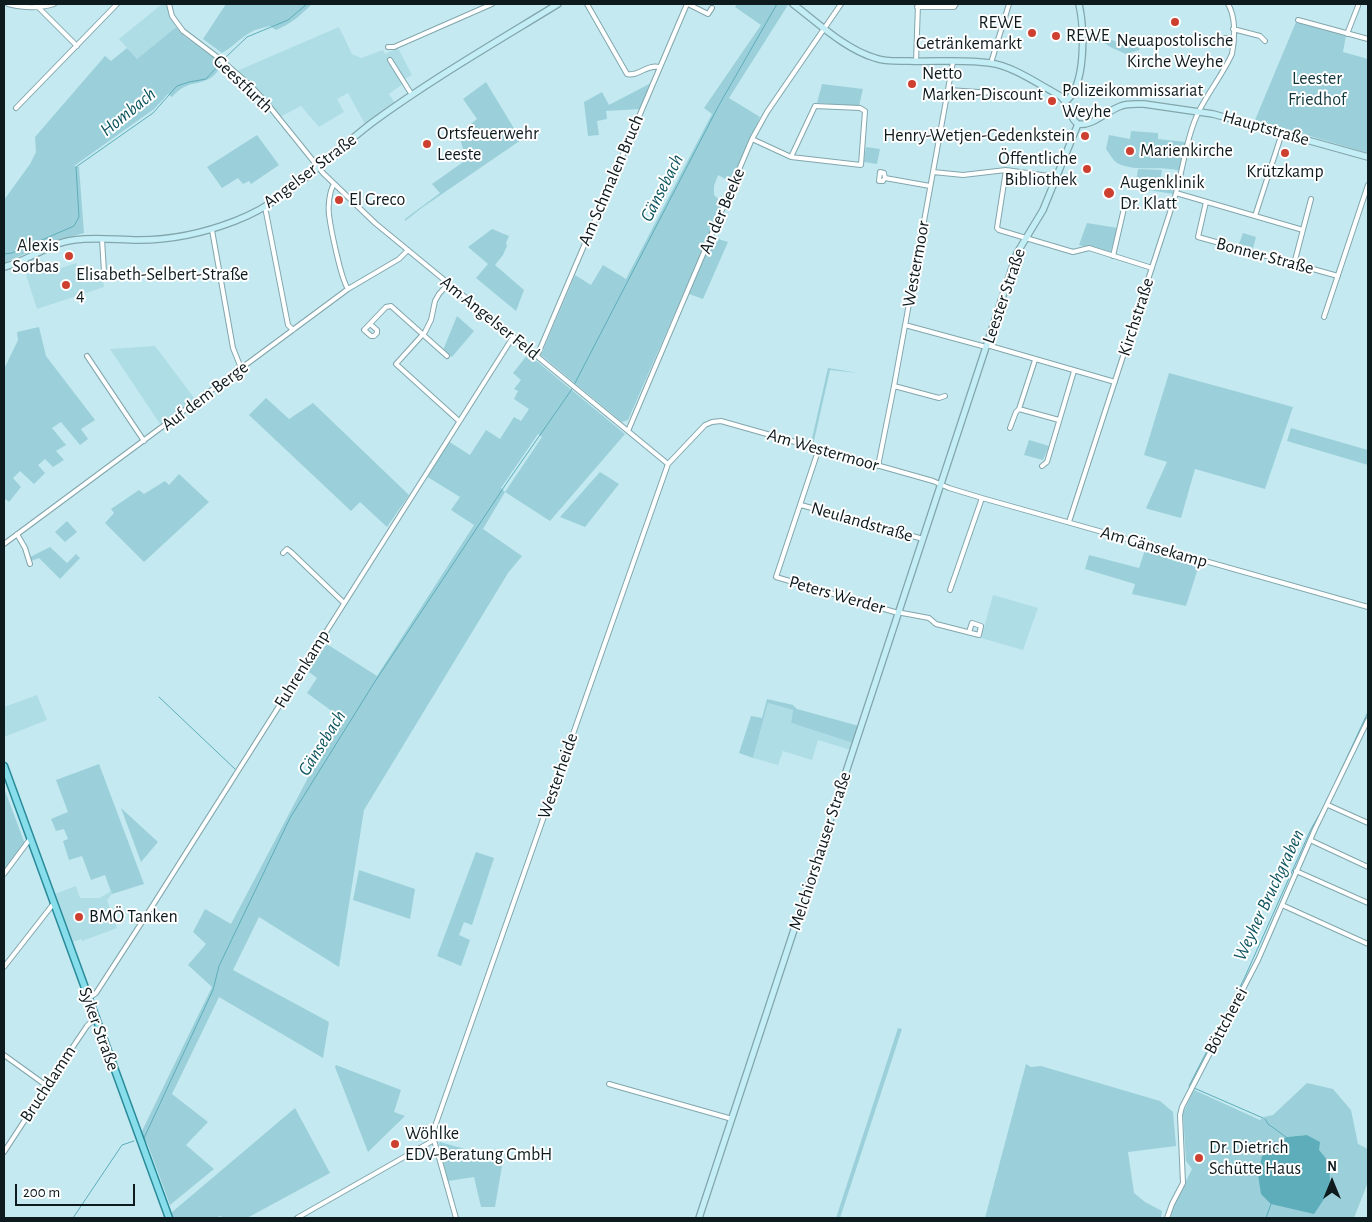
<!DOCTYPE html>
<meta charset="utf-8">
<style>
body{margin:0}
#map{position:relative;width:1372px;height:1222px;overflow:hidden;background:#c4e9f0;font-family:"Alegreya Sans",sans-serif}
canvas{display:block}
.frame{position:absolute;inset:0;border:5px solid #0e1b1e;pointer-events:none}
.north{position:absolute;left:1307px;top:1157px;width:50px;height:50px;-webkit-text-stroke:4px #fff;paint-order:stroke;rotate:0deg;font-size:14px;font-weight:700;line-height:20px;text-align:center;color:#0e1b1e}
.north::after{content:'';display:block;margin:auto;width:18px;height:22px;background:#0e1b1e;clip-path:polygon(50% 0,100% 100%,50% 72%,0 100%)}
.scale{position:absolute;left:15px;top:1184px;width:120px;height:22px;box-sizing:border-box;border:2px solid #0e1b1e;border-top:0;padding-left:6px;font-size:15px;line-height:18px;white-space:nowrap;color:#0e1b1e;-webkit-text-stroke:4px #fff;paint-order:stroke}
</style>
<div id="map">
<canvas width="1372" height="1222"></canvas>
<div class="frame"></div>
<div class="north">N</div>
<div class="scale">200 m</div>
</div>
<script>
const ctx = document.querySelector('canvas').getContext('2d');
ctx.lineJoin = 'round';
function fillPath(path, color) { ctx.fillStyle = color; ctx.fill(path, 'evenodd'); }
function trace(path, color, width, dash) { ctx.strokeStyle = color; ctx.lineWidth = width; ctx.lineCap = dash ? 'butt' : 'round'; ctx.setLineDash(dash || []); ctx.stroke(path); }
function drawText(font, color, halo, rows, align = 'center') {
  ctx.font = font + ' "Alegreya Sans",sans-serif'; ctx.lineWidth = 4; ctx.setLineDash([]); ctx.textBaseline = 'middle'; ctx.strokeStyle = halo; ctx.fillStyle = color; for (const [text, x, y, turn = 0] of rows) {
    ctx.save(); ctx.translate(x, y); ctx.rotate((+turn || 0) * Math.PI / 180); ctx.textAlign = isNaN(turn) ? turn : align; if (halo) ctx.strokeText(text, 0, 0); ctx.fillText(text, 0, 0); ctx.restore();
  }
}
fillPath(new Path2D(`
 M162,4H166L169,15L176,27L137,59L119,39Z
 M339,27L352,54L361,58L383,50L385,54L398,48L412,75L403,80L404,83L389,94L395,103L365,124L348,93L337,99L344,112L319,127L301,106L282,116L278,121L261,101L233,75L239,70Z
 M42,260L49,272L76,263L84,283L102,276L104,287L37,309L26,275L28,268Z
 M155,346L195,399L160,424L110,349Z
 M993,595L1038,608L1023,650L981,638Z
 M37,695L47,720L4,737V707Z
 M768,703L793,710L791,723L853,743L851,750L818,740L812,760L783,751L778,765L753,758Z
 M76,886L80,898H100L111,891L112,894L107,900L117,928L82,941L81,939L73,942L55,894Z`), '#afdde6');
fillPath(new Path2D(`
 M226,4L264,5L312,4C301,15 291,24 276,30L270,26C263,28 256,29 251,32C240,38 233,47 222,53L203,39Z
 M737,4L788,5L729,98L760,117L731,182L718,175L714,186V195L723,203L628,420L622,422L541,355L575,275L591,285L603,265L626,279L712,114L704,108L761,25L735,7Z
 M1296,22L1346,35L1343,52L1368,59V153L1255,120Z
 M176,27L184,36L222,64C219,69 216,74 212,77C197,87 188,79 172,97L168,94L154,109L74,166L79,167L84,233L52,242L4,263V200L30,164L36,152L35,137L105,56L111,61L127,48L137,59Z
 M1087,36C1097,38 1109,38 1117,42L1118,44L1140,47L1139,50L1126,54L1112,48L1103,42H1087Z
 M486,82L521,140L423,207L405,221V219L440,193L432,184L466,160L459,134L477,119L463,99Z
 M651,83L640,109L606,111L607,119L597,121L599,135L588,136L584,102L602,92L609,105Z
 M822,84L863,89L859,106L817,103Z
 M1131,131L1158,133V139L1186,142L1185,155L1180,171C1162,165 1136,172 1119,164C1114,162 1109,153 1106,149L1109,135L1130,139Z
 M257,135L279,165L251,184L249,181L243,184L238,178L222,188L207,167Z
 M866,147L880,149L877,164L864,162Z
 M1138,169L1162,170L1160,183L1176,187L1174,194L1135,188Z
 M1087,223L1118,228L1110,253L1079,245Z
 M492,229L509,236L506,243L507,246L503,255L495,265L524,290L516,311L476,278L488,264L468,247Z
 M1243,233L1256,237L1253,248L1239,244Z
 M712,237L728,242L703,299L689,294Z
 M457,316L474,331L452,357L443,350Z
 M39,327L46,356L95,420L81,429L88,439L80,445L61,422L52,428L66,445L56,451L64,460L53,467L45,459L38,465L45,473L34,484L20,471L13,478L21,487L9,502L4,498V369L18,340L17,332Z
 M528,354L625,434L550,521L505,492L483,529L522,556L508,573L364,810L339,967L259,917L233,970L329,1022L323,1058L219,997L172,1094L208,1122L186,1145L214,1169L170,1205L148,1145L141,1133L212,987L188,965L206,944L193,932L205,909L231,924L340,717L307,693L317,678L305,669L322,641L377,676L474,525L451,510L460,497L426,476L448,441L470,455L486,430L500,439L514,417L521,421L529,409L514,399L518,391L514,389L521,380L513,373ZM538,434L542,437L505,492L501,488Z
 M828,368L858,373L830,370L813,445L811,443Z
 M1169,373L1293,407L1265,489L1195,469L1181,518L1148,509L1146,508L1167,462L1144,455Z
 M266,398L289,419L313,403L409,495L387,527L360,502L351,511L249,415Z
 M1291,428L1368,450V465L1287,441Z
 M1029,440L1049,446L1043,460L1024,455Z
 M600,472L619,484L585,527L560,517Z
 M179,474L209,502L144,562L105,523L114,513L111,509L139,490L144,494L165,481L169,485Z
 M67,521L77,532L65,542L55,532Z
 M50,547L67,563L76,554L80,558L60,579L39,558L31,561L30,557Z
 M1146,547L1200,562L1186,606L1132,594L1135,584L1085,569L1089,555L1139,568Z
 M767,699L793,705L797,709L859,726L853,743L791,723L793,710L768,703L753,758L739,753L751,716L762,718Z
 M99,764L144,884L112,894L105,875L91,880L82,856L69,860L63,841L68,839L64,829L56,831L51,819L68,812L56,780Z
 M4,788L25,844L4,871Z
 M121,808L158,842L141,862Z
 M476,852L494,858L472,925L464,922L459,935L470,940L461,966L437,956Z
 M359,870L415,889L410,919L353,900Z
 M898,1028L902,1029L840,1218H836Z
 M1026,1064L1031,1067L1041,1066L1160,1101L1173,1112L1176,1146L1128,1152L1134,1193L1145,1202L1162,1211L1161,1218H985Z
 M336,1065L401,1090L394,1112L405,1116L368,1152L335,1067Z
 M1307,1083L1333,1089L1351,1110L1358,1144L1368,1149V1182L1354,1218H1170L1174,1205L1192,1169L1186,1161L1183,1113L1194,1090L1260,1120L1264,1117L1273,1115ZM1307,1135L1319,1142V1150L1262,1156L1286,1137Z
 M295,1108L330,1173L247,1218H222L221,1216L215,1218H173L171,1213Z
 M440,1142L503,1160L495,1207H481L474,1177L448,1181L439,1143Z`), '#9bd0da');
fillPath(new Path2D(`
 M1307,1135L1320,1142L1319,1150L1329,1162L1330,1183L1326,1196L1314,1214L1271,1204L1261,1194L1258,1174L1262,1156L1286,1137Z`), '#5dadba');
trace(new Path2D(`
 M4,254L12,253L74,226L79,217L76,167L153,113L177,86L189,82L206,79L226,57L247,37L288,20L307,4
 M574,385L719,105L777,4
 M159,697L235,769
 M1336,781L1368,712
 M1189,1086L1244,979L1311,829L1322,810
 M1194,1088L1263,1118
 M1265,1119L1268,1124L1286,1137
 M144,1138L213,990L219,966L290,818L374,683L508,481L572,389
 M73,1218L122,1145L134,1141
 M1266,1218L1271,1204`), '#5dadba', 1);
const street = new Path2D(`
 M8,4C24,8 38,9 54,4
 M39,4V8L77,46
 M169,4L172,16L183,31L220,59L251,86L265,101L323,173L375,223L668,464
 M587,4L627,74C638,77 647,64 659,67
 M688,4L708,14L712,8
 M917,7H954L956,4
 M1298,20L1368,39
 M1233,29L1260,36L1265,41
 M1347,34L1358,6V4
 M1143,41L1234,38
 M388,47H394L492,4
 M390,60L412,95
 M916,62L918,4
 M991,63L1009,4
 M948,90L1009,94
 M16,108L117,4
 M752,139L791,157L861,165L865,111L860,108L815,106L791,157
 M1006,170L997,228L999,230L1073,252L1089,248L1152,268
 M933,172L963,175L1006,170L1056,177
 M885,178L883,181H879L880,172L884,173L885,178L930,186
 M334,184C329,192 328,207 329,215C331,230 341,279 348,289
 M1176,193L1303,230
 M1206,202L1198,237L1338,276
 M265,207L288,325L293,330
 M1255,216L1282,133
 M212,230L233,348L241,368
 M102,239L104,272
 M1113,256L1125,204
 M1294,264L1311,199
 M448,284L439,294L435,301L431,320L425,332L396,364L459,421
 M1324,317L1368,185
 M370,324L377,330V333L374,336H371L364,330L386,307L391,306L447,356
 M905,325L986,347
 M987,345L1115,382
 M87,356L144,441
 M537,356L687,4
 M1035,360L1019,409L1059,420
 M894,386L939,398L945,396
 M1010,428L1016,412L1019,409
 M628,431L752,139L767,112L841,4
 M819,448L776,577L898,613
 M878,466L894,386L953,62
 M1042,466L1047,462L1074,371
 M801,505L923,539
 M1069,522L1174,200C1183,171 1186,137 1199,111C1209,91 1223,74 1232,54C1235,39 1236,17 1228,4
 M17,534L25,548L30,564
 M4,544L348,289L399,259L408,250
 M283,553L287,549L291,552L344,603
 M950,590L982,498
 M899,611L902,613L929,618L936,624L979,635L981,626L972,623L969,632
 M1328,805L1368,823
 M1310,840L1368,867
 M1296,871L1368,903
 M4,874L30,839
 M1282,905L1368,944
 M4,967L54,903
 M89,998L96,993L153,905L513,337
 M4,1055L47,1086
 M609,1084L732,1119
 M4,1152L66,1057L87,1026L95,1018
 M297,1218L434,1140
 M456,1218L434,1140V1129L668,464L705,425L712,422L721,421L933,481L949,488L982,498L1368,607
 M1167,1218L1172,1204L1183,1183L1180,1115L1182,1107L1258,960L1315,829L1368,720`);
const secondary = new Path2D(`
 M793,4C818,23 845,49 875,58C886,62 898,61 909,61C936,62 964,59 990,63C1012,66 1035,82 1055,93C1059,95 1063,98 1065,102C1070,109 1070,119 1078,124
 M1065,102C1087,86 1084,27 1079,4
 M1078,124C1092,127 1108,110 1121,106C1128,103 1137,104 1144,104L1213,114L1368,157
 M4,267C28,261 49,243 74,240C96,237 117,240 139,240C172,240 204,233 235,221C288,201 328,156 373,122C432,79 496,42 558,4
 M699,1218L1017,253L1043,210L1078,124`);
const primary = new Path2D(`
 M4,766L169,1218`);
trace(street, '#82a6ac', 6);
trace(secondary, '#82a6ac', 8);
trace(primary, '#2a8b9a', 9);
trace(street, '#fff', 4);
trace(secondary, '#c4eef5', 5.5);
trace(primary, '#88ddeb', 6);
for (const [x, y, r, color] of [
 [1175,22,5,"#cd4030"],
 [1032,33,5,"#cd4030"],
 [1056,36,5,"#cd4030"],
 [912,84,5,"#cd4030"],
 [1052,101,5,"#cd4030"],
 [1085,136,5,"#cd4030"],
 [427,144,5,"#cd4030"],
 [1130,151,5,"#cd4030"],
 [1285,153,5,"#cd4030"],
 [1087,169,5,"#cd4030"],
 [1109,193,6,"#cd4030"],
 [339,200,5,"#cd4030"],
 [69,256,5,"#cd4030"],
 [66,285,5,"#cd4030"],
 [79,917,5,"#cd4030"],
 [395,1144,5,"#cd4030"],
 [1199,1158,5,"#cd4030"]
]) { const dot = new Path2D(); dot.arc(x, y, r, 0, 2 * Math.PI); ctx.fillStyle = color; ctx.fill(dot); trace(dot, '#fff', 2); }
drawText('18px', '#0e1b1e', '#fff', [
 ["REWE",1022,23,"right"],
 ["Getränkemarkt",1022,44,"right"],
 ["REWE",1066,36],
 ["Neuapostolische",1175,41,"center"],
 ["Kirche Weyhe",1175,62,"center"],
 ["Netto",922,74],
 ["Marken-Discount",922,95],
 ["Polizeikommissariat",1062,91],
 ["Weyhe",1062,112],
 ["Ortsfeuerwehr",437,134],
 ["Leeste",437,155],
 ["Henry-Wetjen-Gedenkstein",1075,136,"right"],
 ["Marienkirche",1140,151],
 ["Öffentliche",1077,159,"right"],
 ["Bibliothek",1077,180,"right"],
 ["Krützkamp",1285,172,"center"],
 ["Augenklinik",1120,183],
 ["Dr. Klatt",1120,204],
 ["El Greco",349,200],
 ["Alexis",59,246,"right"],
 ["Sorbas",59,267,"right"],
 ["Elisabeth-Selbert-Straße",76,275],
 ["4",76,296],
 ["BMÖ Tanken",89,917],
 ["Wöhlke",405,1134],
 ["EDV-Beratung GmbH",405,1155],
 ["Dr. Dietrich",1209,1148],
 ["Schütte Haus",1209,1169]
], 'left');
drawText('18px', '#0f373d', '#fff', [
 ["Leester",1317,79],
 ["Friedhof",1317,100]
]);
drawText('18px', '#0e1b1e', '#fff', [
 ["Geestfurth",243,84,44],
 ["Hauptstraße",1266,128,16],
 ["Angelser Straße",310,171,-37],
 ["Am Schmalen Bruch",611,180,-67],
 ["An der Beeke",722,211,-67],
 ["Bonner Straße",1265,256,15],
 ["Westermoor",916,264,-80],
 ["Leester Straße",1004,296,-71],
 ["Kirchstraße",1136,317,-72],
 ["Am Angelser Feld",490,318,39],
 ["Auf dem Berge",205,396,-37],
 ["Am Westermoor",823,450,16],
 ["Neulandstraße",862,522,16],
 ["Am Gänsekamp",1154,547,16],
 ["Peters Werder",837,595,16],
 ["Fuhrenkamp",302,669,-58],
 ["Westerheide",558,776,-71],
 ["Melchiorshauser Straße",820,851,-72],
 ["Böttcherei",1226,1021,-62],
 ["Syker Straße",99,1029,70],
 ["Bruchdamm",48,1084,-57]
]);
drawText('italic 19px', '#0d545e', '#fff', [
 ["Hombach",128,112,-39],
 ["Gänsebach",662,188,-63],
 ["Gänsebach",322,743,-58],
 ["Weyher Bruchgraben",1269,895,-65]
]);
</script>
